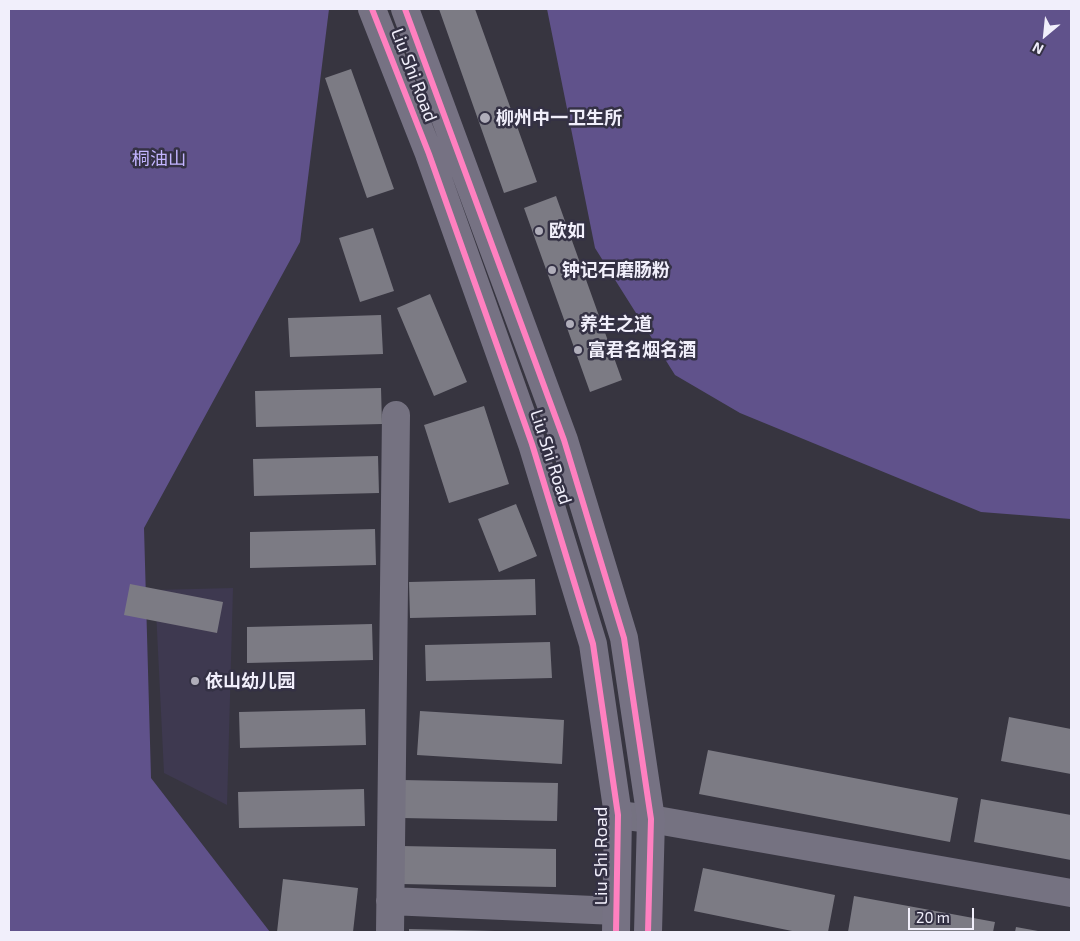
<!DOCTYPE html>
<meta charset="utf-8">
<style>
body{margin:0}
#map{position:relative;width:1080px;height:941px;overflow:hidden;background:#373540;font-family:"Exo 2",sans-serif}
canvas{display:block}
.frame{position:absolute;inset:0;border:10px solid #f1effb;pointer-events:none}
.north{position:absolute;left:1020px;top:10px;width:50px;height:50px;-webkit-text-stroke:4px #343144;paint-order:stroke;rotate:208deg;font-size:14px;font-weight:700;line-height:20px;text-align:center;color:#f1effb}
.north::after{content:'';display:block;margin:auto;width:18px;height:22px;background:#f1effb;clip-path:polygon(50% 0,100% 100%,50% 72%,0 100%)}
.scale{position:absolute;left:908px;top:908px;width:66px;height:22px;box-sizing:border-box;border:2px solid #f1effb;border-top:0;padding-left:6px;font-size:15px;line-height:18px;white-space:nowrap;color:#f1effb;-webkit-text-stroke:4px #343144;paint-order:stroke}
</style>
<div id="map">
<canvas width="1080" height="941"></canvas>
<div class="frame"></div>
<div class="north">N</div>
<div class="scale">20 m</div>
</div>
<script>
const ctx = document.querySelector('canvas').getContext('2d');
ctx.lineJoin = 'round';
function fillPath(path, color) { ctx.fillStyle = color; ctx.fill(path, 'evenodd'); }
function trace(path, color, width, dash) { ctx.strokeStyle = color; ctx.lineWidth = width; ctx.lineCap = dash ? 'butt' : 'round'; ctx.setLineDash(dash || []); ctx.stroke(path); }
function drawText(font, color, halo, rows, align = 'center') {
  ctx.font = font + ' "Exo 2","Noto Sans SC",sans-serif'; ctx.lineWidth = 5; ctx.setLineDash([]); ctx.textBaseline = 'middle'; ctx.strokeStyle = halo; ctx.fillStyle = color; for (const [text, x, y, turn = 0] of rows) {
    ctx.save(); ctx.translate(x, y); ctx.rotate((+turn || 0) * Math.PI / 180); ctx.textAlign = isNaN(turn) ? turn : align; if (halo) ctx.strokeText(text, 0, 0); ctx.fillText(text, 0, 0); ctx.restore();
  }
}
fillPath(new Path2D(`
 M233,588L227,805L164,773L155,590Z`), '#3e3950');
fillPath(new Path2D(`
 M9,9H329L300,242L144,528L151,778L270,932H9Z
 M547,9H1071V519L981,512L740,413L675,375L595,248Z`), '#60528b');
fillPath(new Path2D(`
 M439,9H475L537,182L504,193Z
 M351,69L394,189L367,198L325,78Z
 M556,196L622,380L590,392L524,208Z
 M373,228L394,291L360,302L339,238Z
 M430,294L467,382L434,396L397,308Z
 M381,315L383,354L290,357L288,318Z
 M381,388L382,424L256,427L255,391Z
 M484,406L509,484L449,503L424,425Z
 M378,456L379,493L254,496L253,459Z
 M516,504L537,556L499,572L478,519Z
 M375,529L376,565L250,568V532Z
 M535,579L536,615L410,618L409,582Z
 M130,584L223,602L217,633L124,615Z
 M372,624L373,660L247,663V627Z
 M550,642L552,678L426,681L425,645Z
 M365,709L366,745L240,748L239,712Z
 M420,711L564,720L562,764L417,755Z
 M1009,717L1071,729V774L1001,761Z
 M708,750L958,798L950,842L699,794Z
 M402,780L558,783L557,821L402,818Z
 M364,789L365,826L239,828L238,792Z
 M981,799L1071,815V860L974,842Z
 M401,846L556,849V887L400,884Z
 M703,868L835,895L828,932H797L694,911Z
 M283,879L358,888L353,932H277Z
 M854,896L995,922L993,932H848Z
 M1016,927L1038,931V932H1015Z
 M409,929L495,931V932H409Z`), '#7c7b84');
trace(new Path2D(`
 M618,815L651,819L1071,893
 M390,901L616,911
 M390,932L396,415`), '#757281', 28);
trace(new Path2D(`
 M372,9L429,154L532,444L593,644L618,815L616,932
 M405,9L564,440L624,638L651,819L648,932`), '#767283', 28);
trace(new Path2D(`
 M372,9L429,154L532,444L593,644L618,815L616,932
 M405,9L564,440L624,638L651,819L648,932`), '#ff80c0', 6);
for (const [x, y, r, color] of [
 [485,118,6,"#b0aeba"],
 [539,231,5,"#b0aeba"],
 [552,270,5,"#b0aeba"],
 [570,324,5,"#b0aeba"],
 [578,350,5,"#b0aeba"],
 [195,681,5,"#b0aeba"]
]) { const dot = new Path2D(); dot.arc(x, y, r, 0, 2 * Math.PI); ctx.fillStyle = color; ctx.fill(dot); trace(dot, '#343144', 2); }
drawText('18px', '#f1effb', '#343144', [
 ["Liu Shi Road",414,75,69],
 ["Liu Shi Road",551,457,72],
 ["Liu Shi Road",601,856,-90]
]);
drawText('bold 18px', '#f1effb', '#343144', [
 ["柳州中一卫生所",496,118],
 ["欧如",549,231],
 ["钟记石磨肠粉",562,270],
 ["养生之道",580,324],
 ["富君名烟名酒",588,350],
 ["依山幼儿园",205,681]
], 'left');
drawText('18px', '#c3b5ff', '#343144', [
 ["桐油山",159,159]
]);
</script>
